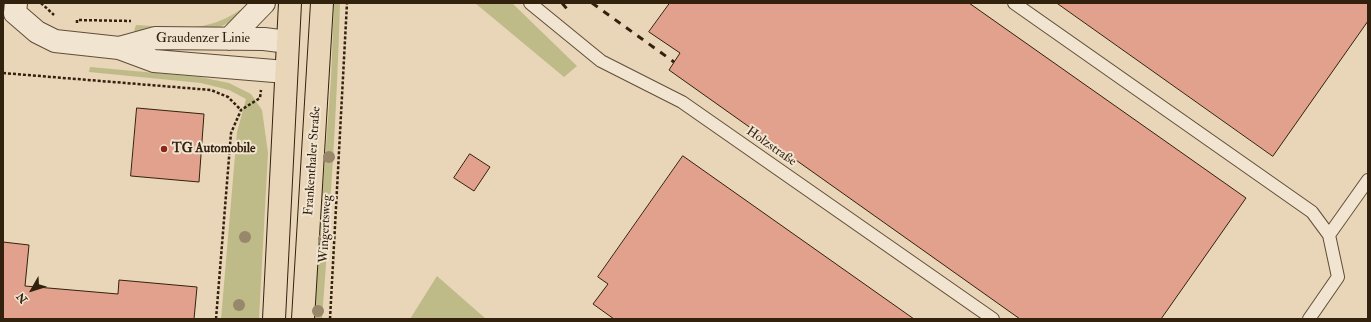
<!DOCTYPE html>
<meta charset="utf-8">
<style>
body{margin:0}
#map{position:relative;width:1371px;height:322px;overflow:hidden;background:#e9d5b8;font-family:"IM FELL Double Pica",serif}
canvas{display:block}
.frame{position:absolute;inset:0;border:4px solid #32210d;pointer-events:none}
.north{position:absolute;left:12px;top:270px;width:40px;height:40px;-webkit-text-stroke:3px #f1e4d1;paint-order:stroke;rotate:231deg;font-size:11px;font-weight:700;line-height:16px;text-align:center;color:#32210d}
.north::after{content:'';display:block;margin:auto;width:14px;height:18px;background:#32210d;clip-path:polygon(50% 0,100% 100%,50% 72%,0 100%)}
</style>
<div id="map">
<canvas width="1371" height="322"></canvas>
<div class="frame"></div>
<div class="north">N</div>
</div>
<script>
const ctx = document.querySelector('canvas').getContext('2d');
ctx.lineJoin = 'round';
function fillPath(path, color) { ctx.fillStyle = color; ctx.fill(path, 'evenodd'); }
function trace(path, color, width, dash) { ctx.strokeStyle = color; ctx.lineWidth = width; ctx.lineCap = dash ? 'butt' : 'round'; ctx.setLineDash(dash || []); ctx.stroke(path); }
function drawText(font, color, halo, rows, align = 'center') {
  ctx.font = font + ' "IM FELL Double Pica",serif'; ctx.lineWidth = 4; ctx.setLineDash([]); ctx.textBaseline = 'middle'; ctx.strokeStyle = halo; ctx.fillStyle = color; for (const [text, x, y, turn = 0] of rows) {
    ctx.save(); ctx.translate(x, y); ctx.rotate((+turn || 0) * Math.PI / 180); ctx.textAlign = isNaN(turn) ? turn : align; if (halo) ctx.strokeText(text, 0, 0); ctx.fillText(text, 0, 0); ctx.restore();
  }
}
fillPath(new Path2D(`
 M334,3H340C337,109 330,214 322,319H313L331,79Z
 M475,3H512L577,66L564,77Z
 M240,10L247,11C208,41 179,33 134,31L136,25C176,27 205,34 240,10Z
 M90,67L200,77L229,83L251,94L262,110L268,153L259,319H221L237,132L246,99L229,90L201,83L89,72Z
 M437,276L486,319H410Z`), '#bebb89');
const building = new Path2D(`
 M670,3H969L1246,198L1161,319H1020L669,70L680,53L649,32Z
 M1057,3H1368V21L1273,156Z
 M137,108L204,114L199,182L131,176Z
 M470,154L490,167L474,191L454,178Z
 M683,156L914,319H614L593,304L608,284L598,277Z
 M3,242L29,245L25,286L118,294L119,280L197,287L194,319H3Z`);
fillPath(building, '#e1a18c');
trace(building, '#32210d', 1);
const lane = new Path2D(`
 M530,3L601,61L682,102L993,319
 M1014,3L1312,212L1329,235L1338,277L1309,319
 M1329,235L1368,180`);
const street = new Path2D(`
 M16,3L15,13L37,32L55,41L119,48L154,61L286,72
 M229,39L264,3
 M119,48L155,38L264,39L288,42`);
const primary = new Path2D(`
 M274,319L290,3
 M303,319L322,3`);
trace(lane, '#604e38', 14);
trace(street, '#604e38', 24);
trace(primary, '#32210d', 24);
trace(new Path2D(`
 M41,3L54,15
 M77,23V20L131,21
 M3,73L211,90L228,97L241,110
 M216,319L231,133L241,110L260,98L261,90
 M330,319L347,3`), '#32210d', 2.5, [3, 2]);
trace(lane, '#f1e4d1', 12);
trace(street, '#f1e4d1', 22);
trace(primary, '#e9d5b8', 22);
trace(new Path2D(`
 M562,3L567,9
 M592,3L674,62`), '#32210d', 3, [7, 7]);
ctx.fillStyle = '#98876b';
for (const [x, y] of [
 [329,157],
 [245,237],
 [324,239],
 [239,305],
 [318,311]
]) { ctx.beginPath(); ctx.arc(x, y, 6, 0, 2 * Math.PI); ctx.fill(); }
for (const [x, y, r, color] of [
 [164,149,4,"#8f2418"]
]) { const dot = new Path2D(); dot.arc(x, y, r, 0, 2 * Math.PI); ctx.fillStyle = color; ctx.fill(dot); trace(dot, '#f1e4d1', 1.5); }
drawText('13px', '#32210d', '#f1e4d1', [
 ["Graudenzer Linie",203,39],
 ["Holzstraße",771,147,35],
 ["Frankenthaler Straße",313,161,-86],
 ["Wingertsweg",326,229,-87]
]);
drawText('bold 13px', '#32210d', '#f1e4d1', [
 ["TG Automobile",172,149]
], 'left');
</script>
